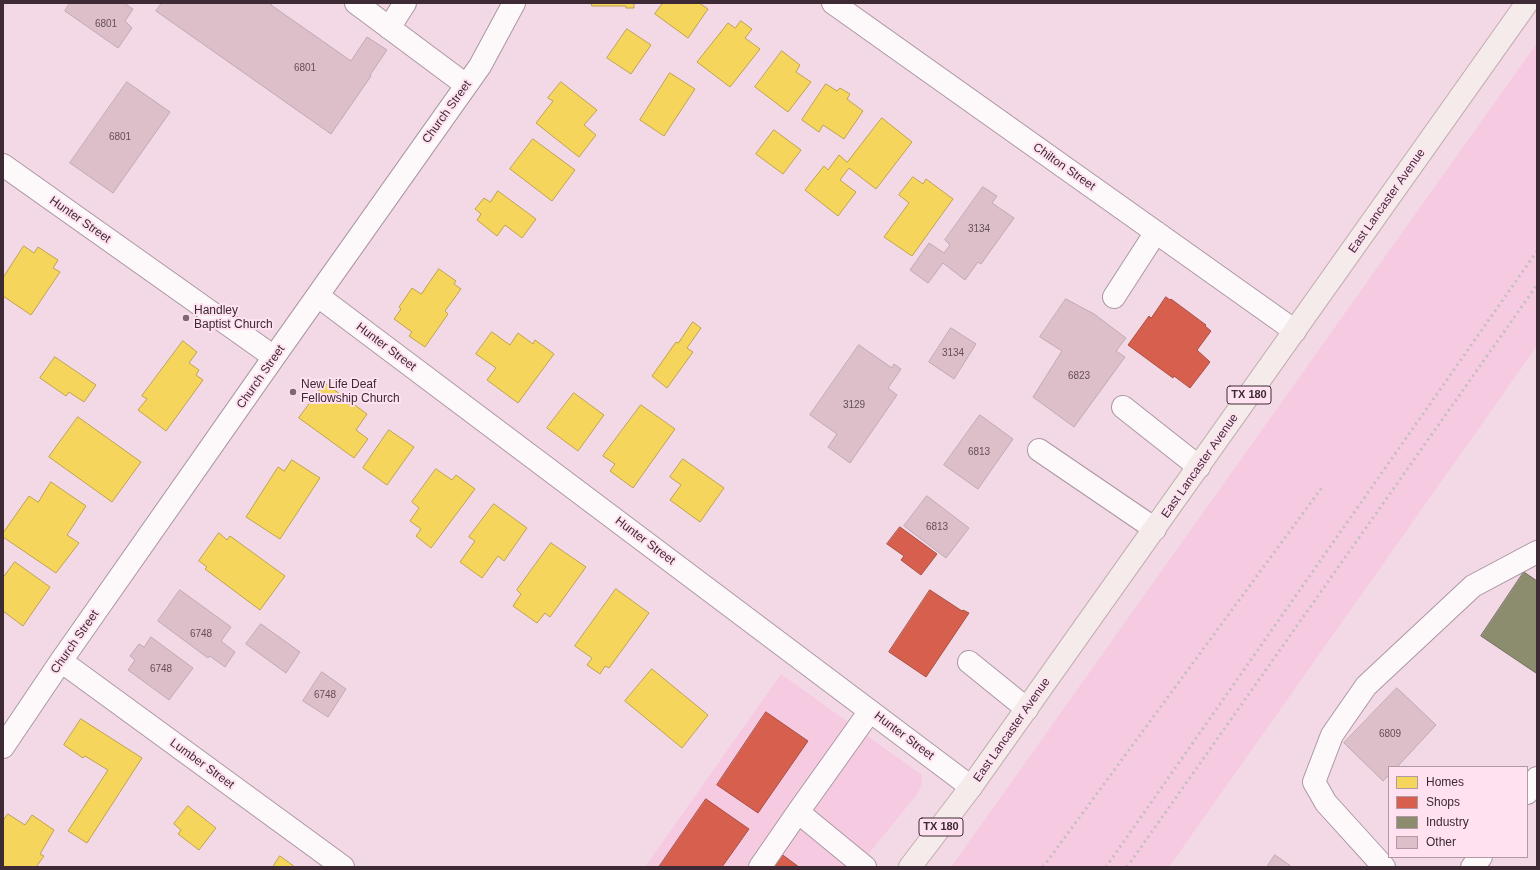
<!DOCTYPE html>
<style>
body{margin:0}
#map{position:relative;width:1540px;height:870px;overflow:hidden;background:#f3d8e6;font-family:Arial,sans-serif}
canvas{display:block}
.frame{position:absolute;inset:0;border:4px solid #3d2a34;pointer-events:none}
.legend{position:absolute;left:1388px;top:766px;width:140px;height:92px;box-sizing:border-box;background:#ffe1f0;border:1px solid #b198a5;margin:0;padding:5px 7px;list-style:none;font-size:12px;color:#3d2a34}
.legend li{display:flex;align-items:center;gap:8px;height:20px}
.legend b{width:20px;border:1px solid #b198a5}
</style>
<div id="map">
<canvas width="1540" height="870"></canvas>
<div class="frame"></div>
<ul class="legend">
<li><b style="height:11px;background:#f6d55c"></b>Homes</li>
<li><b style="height:11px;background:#d6604d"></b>Shops</li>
<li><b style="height:11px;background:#8c8c6e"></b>Industry</li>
<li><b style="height:11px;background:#dcbfc9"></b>Other</li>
</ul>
</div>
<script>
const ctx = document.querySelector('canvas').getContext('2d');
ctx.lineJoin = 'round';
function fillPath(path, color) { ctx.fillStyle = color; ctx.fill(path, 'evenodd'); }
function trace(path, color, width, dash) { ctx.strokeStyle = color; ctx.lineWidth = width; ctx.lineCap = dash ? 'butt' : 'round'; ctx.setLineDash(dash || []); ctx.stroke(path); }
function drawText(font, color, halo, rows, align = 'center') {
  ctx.font = font + ' Arial,sans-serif'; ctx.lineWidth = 4; ctx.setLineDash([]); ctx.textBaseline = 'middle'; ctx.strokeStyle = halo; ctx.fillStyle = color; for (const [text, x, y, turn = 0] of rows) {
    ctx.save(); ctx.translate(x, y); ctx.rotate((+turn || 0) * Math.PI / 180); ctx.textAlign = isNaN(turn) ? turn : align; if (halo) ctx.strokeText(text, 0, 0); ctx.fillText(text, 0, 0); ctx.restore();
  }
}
fillPath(new Path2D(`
 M1537,43V346L1169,867H951Z
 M781,674L922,775V784L918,793L858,867H645Z`), '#f6cbe2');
const homes = new Path2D(`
 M592,3H634V8H626V6H592Z
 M663,3H699L708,9L688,38L655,14Z
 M741,21L752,29L745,38L760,49L730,87L697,62L728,23L735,28Z
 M627,29L651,45L631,74L607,58Z
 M782,51L800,65L796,72L811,82L788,112L755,87Z
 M670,73L695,89L664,136L640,120Z
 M561,82L597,110L584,125L596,135L579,157L536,123L553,101L548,98Z
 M826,84L837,91L840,88L850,94L847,99L863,111L844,139L823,125L819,132L802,120Z
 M882,118L912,142L876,189L849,168L840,180L856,192L838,216L805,190L824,166L828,170L839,155L847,162Z
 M774,130L801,150L783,174L756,154Z
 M533,139L575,170L552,201L510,169Z
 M913,177L923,184L926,179L953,199L912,256L884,237L909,203L899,195Z
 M498,191L536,219L522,238L505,225L497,236L477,220L481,214L475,209L484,198L490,202Z
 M24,246L34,253L38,247L58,260L53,268L60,272L31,315L3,296V278Z
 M439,269L456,281L454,284L461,289L445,311L448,314L425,347L409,336L412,332L394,319L401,309L399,307L412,288L421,294Z
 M693,322L701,328L687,348L693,352L667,388L652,376L676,342L678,343Z
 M492,332L510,345L518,333L533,344L535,340L554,354L518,403L487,380L496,368L476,354Z
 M183,341L197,352L189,363L199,370L196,375L203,380L166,431L138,410L147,399L142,396Z
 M55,357L96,385L84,402L69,392L66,396L40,378Z
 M325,383L367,414L356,430L368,439L354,458L299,418Z
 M574,393L604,415L578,451L547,428Z
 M641,405L675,429L633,488L610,471L615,464L603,456Z
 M78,417L141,462L112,502L49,457Z
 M389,430L414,447L387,485L363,468Z
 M683,459L724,488L700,522L670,500L681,485L670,477Z
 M292,460L320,478L280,539L246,517L278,467L284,471Z
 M436,469L452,480L456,475L475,489L431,548L416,536L421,529L410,521L419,508L412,502Z
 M51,482L86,506L67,535L79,543L56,573L3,537V533L29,496L38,502Z
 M494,504L527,528L504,561L498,556L482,578L460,562L475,541L469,537Z
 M219,533L227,540L230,536L285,576L260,610L205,569L207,567L199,561Z
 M551,543L586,567L550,617L545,613L537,623L513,606L521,594L517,590Z
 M15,562L50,587L23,626L3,611V578Z
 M616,589L649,613L609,668L605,666L600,674L587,665L592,658L575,646Z
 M652,669L708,715L682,748L625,701Z
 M81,719L142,758L87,843L68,831L108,770L85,756L83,758L64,745Z
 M188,806L216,828L199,850L178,834L181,830L174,824Z
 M8,814L25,825L32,815L54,830L40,854L44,856L36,867H3V821Z
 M280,856L295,867H273Z`);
fillPath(homes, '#f6d55c');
trace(homes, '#bea250', 1);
const shops = new Path2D(`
 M1166,297L1170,300L1171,299L1206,325L1205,326L1211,331L1197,350L1210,362L1190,388L1174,376L1173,378L1128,345L1149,316L1151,318Z
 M900,527L937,554L921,575L901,560L904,556L887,544Z
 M930,590L962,611L963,610L969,613L926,677L889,652Z
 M766,712L808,741L758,813L717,785Z
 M706,799L749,829L722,867H659Z
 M780,853L799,867H770Z`);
fillPath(shops, '#d6604d');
trace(shops, '#a85046', 1);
const industry = new Path2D(`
 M1524,572L1537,581V670L1536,673L1481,636Z`);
fillPath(industry, '#8c8c6e');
trace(industry, '#746f5d', 1);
const building = new Path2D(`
 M70,3H124L133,9L125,21L132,28L118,48L65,11Z
 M162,3H272L271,5L351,61L367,37L387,50L370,75L371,76L331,134L156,11Z
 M127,82L170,112L113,193L70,163Z
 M983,187L997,196L992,203L1014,218L981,264L978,262L965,280L943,263L928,283L910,270L929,243L944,253L950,245L945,240Z
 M1066,299L1094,314L1126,338L1116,351L1125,357L1074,427L1033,397L1062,351L1040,337Z
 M951,328L976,344L954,379L929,362Z
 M859,345L892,368L894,364L901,369L888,388L897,395L850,463L828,447L837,434L810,415Z
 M980,415L1013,439L978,489L944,465Z
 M927,496L969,528L946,558L904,526Z
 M180,590L231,627L221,641L235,652L225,667L210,656L208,658L158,621Z
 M261,624L300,652L286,673L246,644Z
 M151,637L193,668L169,700L128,670L135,660L130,656L139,644L144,647Z
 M322,672L346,689L328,717L303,701Z
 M1397,688L1436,725L1397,767H1389V775L1383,781L1344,743Z
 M1275,855L1292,867H1267Z`);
fillPath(building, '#dcbfc9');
trace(building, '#bfa9b1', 1);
const minor = new Path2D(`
 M356,3L466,85
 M833,3L1295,331
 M389,28L405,3
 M3,165L274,357
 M318,296L971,787
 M1114,297L1156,232
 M1123,407L1199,467
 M1039,450L1155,529
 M61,661L343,867
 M969,662L1027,709
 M3,747L61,661L274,357L480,66L514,3
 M1527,793L1537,778
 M760,867L798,812
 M865,867L798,812L870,711
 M1384,867L1326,803L1314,782L1332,735L1366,686L1473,586L1537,552
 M1472,867L1481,857`);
const major = new Path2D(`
 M910,867L971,787L1527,3`);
trace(minor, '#ab97a2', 24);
trace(major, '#c4adb0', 24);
trace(minor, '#fdf9fb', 22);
trace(major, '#f4ebea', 22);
trace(new Path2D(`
 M1043,867L1323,486
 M1106,867L1537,251
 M1127,867L1537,285`), '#c4bdc1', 3, [2, 4]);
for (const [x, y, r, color] of [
 [186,318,4,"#7d6772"],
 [293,392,4,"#7d6772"]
]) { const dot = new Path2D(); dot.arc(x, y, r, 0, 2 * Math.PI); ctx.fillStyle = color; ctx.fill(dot); trace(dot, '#ffe1f0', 1.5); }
drawText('10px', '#654f59', null, [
 ["6801",106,24],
 ["6801",305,68],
 ["6801",120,137],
 ["3134",979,229],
 ["3134",953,353],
 ["6823",1079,376],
 ["3129",854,405],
 ["6813",979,452],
 ["6813",937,527],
 ["6748",201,634],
 ["6748",161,669],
 ["6748",325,695],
 ["6809",1390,734]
]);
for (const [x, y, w] of [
 [1249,395,44],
 [941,827,44]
]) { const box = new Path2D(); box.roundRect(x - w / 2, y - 9, w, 18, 3); ctx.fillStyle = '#ffe1f0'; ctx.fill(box); trace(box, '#3d2a34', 1); }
drawText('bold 11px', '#3d2a34', null, [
 ["TX 180",1249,395],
 ["TX 180",941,827]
]);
drawText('12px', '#3d2a34', '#ffe1f0', [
 ["Church Street",447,112,-54],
 ["Chilton Street",1064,167,35],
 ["East Lancaster Avenue",1387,201,-55],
 ["Hunter Street",80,220,35],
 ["Hunter Street",386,347,37],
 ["Church Street",261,377,-55],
 ["East Lancaster Avenue",1200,466,-55],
 ["Hunter Street",645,541,37],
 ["Church Street",75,642,-55],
 ["East Lancaster Avenue",1012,730,-55],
 ["Hunter Street",904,736,37],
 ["Lumber Street",202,764,36]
]);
drawText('12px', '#3d2a34', '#ffe1f0', [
 ["Handley",194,311],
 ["Baptist Church",194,325],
 ["New Life Deaf",301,385],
 ["Fellowship Church",301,399]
], 'left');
</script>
